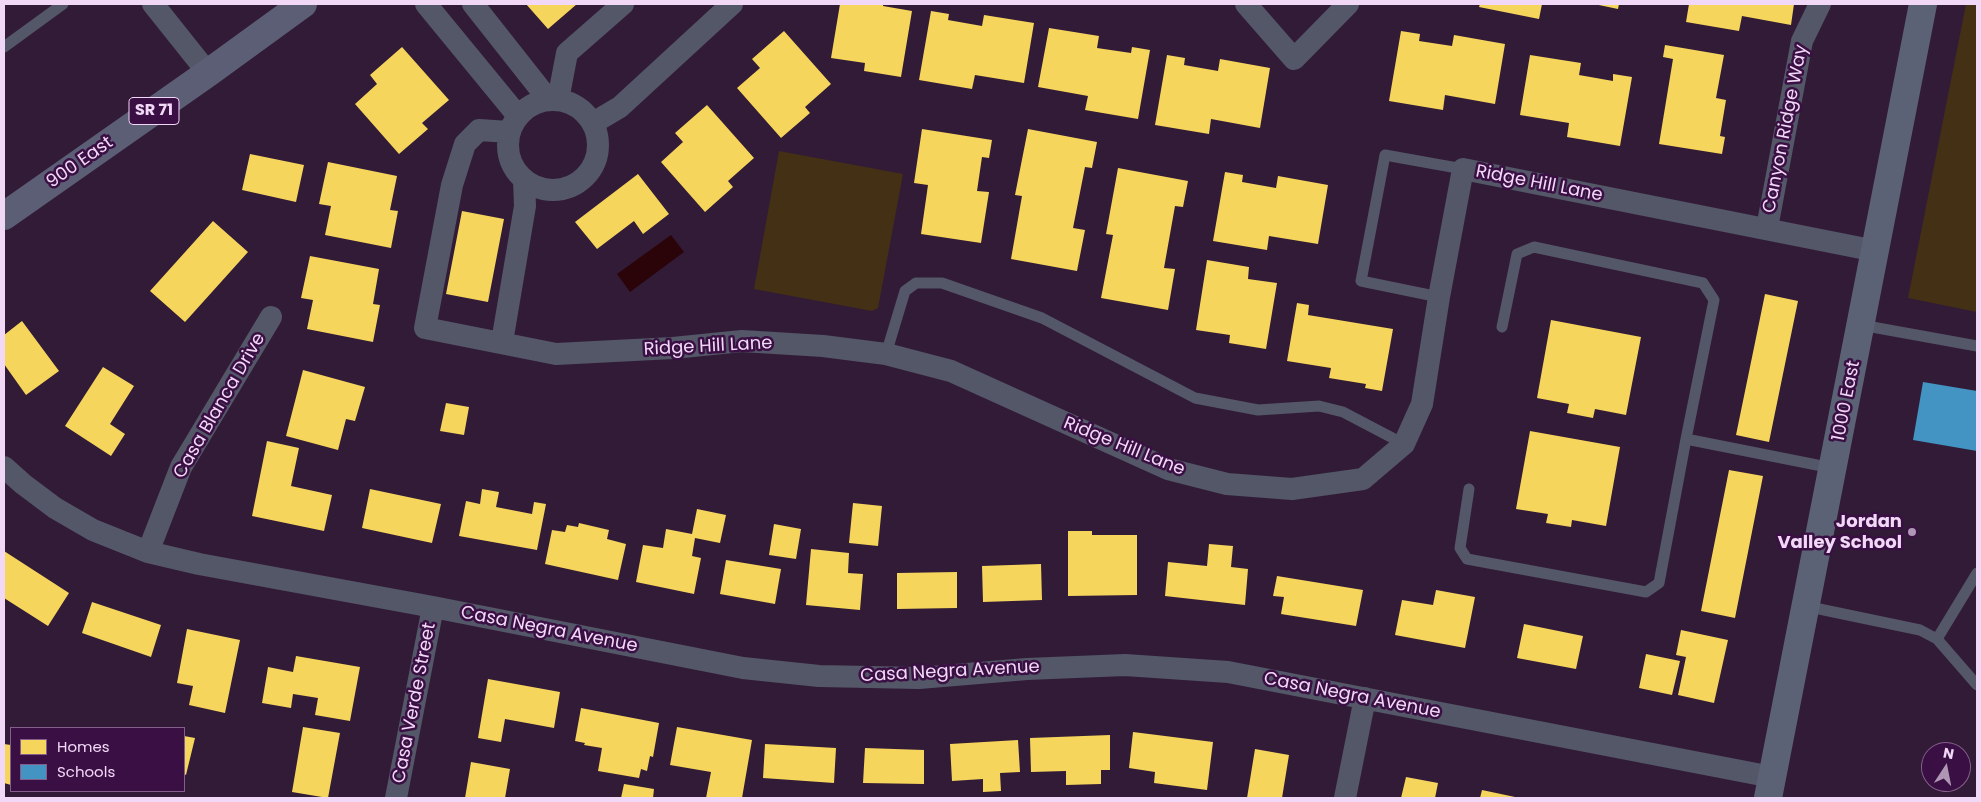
<!DOCTYPE html>
<style>
body{margin:0}
#map{position:relative;width:1981px;height:802px;overflow:hidden;background:#321b37;font-family:Poppins,sans-serif}
canvas{display:block}
.frame{position:absolute;inset:0;border:5px solid #f2d8f7;pointer-events:none}
.legend{position:absolute;left:10px;top:727px;width:175px;height:65px;box-sizing:border-box;background:#3a0f43;border:1px solid #845f8b;margin:0;padding:6px 9px;list-style:none;font-size:15px;color:#f2d8f7}
.legend li{display:flex;align-items:center;gap:10px;height:25px}
.legend b{width:25px;border:1px solid #845f8b}
.north{position:absolute;left:1921px;top:742px;width:50px;height:50px;box-sizing:border-box;background:#3a0f43;border:1px solid #845f8b;border-radius:50%;rotate:11deg;font-size:14px;font-weight:700;line-height:20px;text-align:center;color:#f2d8f7}
.north::after{content:'';display:block;margin:auto;width:18px;height:22px;background:#af96b4;clip-path:polygon(50% 0,100% 100%,50% 72%,0 100%)}
</style>
<div id="map">
<canvas width="1981" height="802"></canvas>
<div class="frame"></div>
<ul class="legend">
<li><b style="height:14px;background:#f6d55c"></b>Homes</li>
<li><b style="height:14px;background:#4393c3"></b>Schools</li>
</ul>
<div class="north">N</div>
</div>
<script>
const ctx = document.querySelector('canvas').getContext('2d');
ctx.lineJoin = 'round';
function fillPath(path, color) { ctx.fillStyle = color; ctx.fill(path, 'evenodd'); }
function trace(path, color, width, dash) { ctx.strokeStyle = color; ctx.lineWidth = width; ctx.lineCap = dash ? 'butt' : 'round'; ctx.setLineDash(dash || []); ctx.stroke(path); }
function drawText(font, color, halo, rows, align = 'center') {
  ctx.font = font + ' Poppins,sans-serif'; ctx.lineWidth = 5; ctx.setLineDash([]); ctx.textBaseline = 'middle'; ctx.strokeStyle = halo; ctx.fillStyle = color; for (const [text, x, y, turn = 0] of rows) {
    ctx.save(); ctx.translate(x, y); ctx.rotate((+turn || 0) * Math.PI / 180); ctx.textAlign = isNaN(turn) ? turn : align; if (halo) ctx.strokeText(text, 0, 0); ctx.fillText(text, 0, 0); ctx.restore();
  }
}
fillPath(new Path2D(`
 M1966,4H1977V312L1908,298Z
 M779,151L903,174L878,308L872,311L754,289Z`), '#443014');
fillPath(new Path2D(`
 M671,235L684,252L630,292L617,274Z`), '#2b040a');
fillPath(new Path2D(`
 M526,4H577L548,29Z
 M840,4H883V6L912,11L901,77L864,71L865,63L831,58Z
 M1480,4H1542L1539,19L1479,7Z
 M1594,4H1619L1618,9Z
 M1689,4H1794L1791,25L1742,16L1739,31L1686,22Z
 M931,11L949,14L948,20L982,26L984,15L1034,23L1024,83L975,75L972,89L919,80Z
 M1049,28L1099,36L1097,48L1131,53L1132,47L1150,50L1138,119L1085,110L1088,96L1038,87Z
 M784,31L831,84L805,107L810,113L781,138L737,88L760,68L752,59Z
 M1401,31L1420,34L1419,41L1452,46L1454,35L1505,44L1495,104L1445,95L1443,110L1389,101Z
 M1665,45L1724,55L1716,98L1726,100L1720,136L1725,137L1722,154L1659,144L1673,59L1663,57Z
 M402,47L449,100L422,123L428,129L399,154L355,104L377,84L370,75Z
 M1167,55L1185,58L1184,65L1218,71L1220,59L1270,68L1260,128L1211,119L1209,134L1155,125Z
 M1530,55L1581,63L1579,75L1613,81V74L1632,77L1620,146L1567,137L1569,123L1520,115Z
 M707,105L754,158L728,181L733,187L705,212L661,162L683,142L675,133Z
 M922,129L992,140L989,158L982,157L977,191L989,192L981,243L921,234L928,185L914,183Z
 M1028,129L1097,142L1092,168L1085,167L1073,228L1085,230L1077,271L1011,259L1022,196L1015,195Z
 M250,154L304,165L296,202L242,190Z
 M328,162L397,176L390,210L398,211L391,248L325,235L331,206L319,204Z
 M1118,168L1188,181L1183,207L1175,206L1164,268L1175,269L1168,310L1101,298L1113,235L1106,234Z
 M1225,172L1243,175L1242,182L1276,188L1278,176L1328,185L1318,244L1269,236L1267,250L1213,241Z
 M638,174L669,214L643,234L634,221L597,249L575,222Z
 M462,211L504,219L488,302L446,294Z
 M213,221L248,252L185,322L150,291Z
 M310,256L379,269L373,304L380,305L373,342L307,329L313,300L301,298Z
 M1207,260L1249,267L1248,279L1277,283L1266,349L1229,343L1230,335L1196,330Z
 M1765,294L1798,301L1769,442L1736,435Z
 M1297,303L1309,305L1308,315L1393,329L1382,391L1365,388L1366,384L1329,378L1331,368L1287,361Z
 M1551,320L1641,337L1626,415L1595,409L1593,418L1567,413L1569,404L1537,398Z
 M22,321L59,371L26,395L4,364V335Z
 M103,367L134,386L110,424L125,434L111,456L65,426Z
 M303,370L365,387L355,421L346,419L338,450L286,436Z
 M446,403L469,407L464,435L440,431Z
 M1530,431L1620,447L1606,526L1572,520L1571,527L1546,523L1548,514L1516,509Z
 M267,441L299,448L291,486L332,495L324,531L252,516Z
 M1729,470L1763,476L1735,618L1701,611Z
 M370,489L441,504L432,543L362,528Z
 M482,489L499,492L496,507L532,514L534,502L546,504L537,550L459,536L466,501L480,504Z
 M853,503L882,506L878,546L849,543Z
 M697,509L726,515L720,543L695,538L692,556L701,558L694,594L636,582L643,545L663,548L666,529L692,534Z
 M579,523L609,530L607,539L626,544L618,580L545,564L552,530L565,532L567,525L578,527Z
 M774,524L801,529L796,559L769,555Z
 M1068,531H1092V535H1137V595L1068,596Z
 M1209,544L1233,546L1231,567L1248,569L1245,605L1165,596L1168,562L1207,566Z
 M811,549L849,553L848,573L863,574L860,610L806,605Z
 M4,551L69,593L48,626L4,598Z
 M726,560L781,569L775,604L720,594Z
 M1041,564L1042,600L983,602L982,566Z
 M957,572V608L897,609V573Z
 M1277,576L1363,590L1356,626L1281,614L1284,597L1273,596Z
 M1436,590L1475,597L1465,648L1395,635L1402,600L1433,605Z
 M92,602L161,625L151,657L82,633Z
 M1524,624L1583,636L1576,669L1517,658Z
 M187,629L240,640L225,713L189,705L193,686L177,683Z
 M1681,630L1728,640L1714,703L1678,695L1686,657L1676,655Z
 M1646,654L1680,661L1672,695L1639,688Z
 M296,656L360,667L350,721L315,715L318,698L293,694L291,708L262,703L268,667L293,672Z
 M488,679L560,692L554,728L505,719L501,742L478,738Z
 M581,708L659,723L653,757L650,756L647,771L641,769L639,778L598,771L602,748L584,745L585,743L575,741Z
 M303,727L340,733L328,798L292,792Z
 M677,727L752,740L742,798H706L711,772L670,765Z
 M1133,732L1213,742L1207,790L1154,783L1155,772L1129,768Z
 M1110,735V770H1101V784L1066,785V771L1031,772L1030,738Z
 M184,736L195,738L186,775L184,774Z
 M1018,740L1020,772L1000,773L1001,791L983,792V779L952,781L950,744Z
 M4,744L11,745V785L4,783Z
 M765,744L836,748L834,783L763,778Z
 M865,748L924,750V784L863,783Z
 M1255,749L1289,755L1282,798H1247Z
 M471,762L510,769L505,798H465Z
 M1406,777L1438,783L1435,798H1401Z
 M624,784L654,789L653,798H621Z
 M1482,790L1515,797L1514,798H1480Z`), '#f6d55c');
fillPath(new Path2D(`
 M1923,382L1977,391V451L1913,440Z`), '#4393c3');
trace(new Path2D(`
 M4,47L63,4
 M1439,297L1361,281L1385,155L1463,169
 M1861,325L1977,346
 M1502,327L1517,254L1534,247L1703,283L1714,300L1686,439
 M886,354L905,291L916,283H942L1042,318L1195,398L1258,410L1319,406L1343,412L1404,444
 M1469,489L1460,548L1467,559L1646,592L1659,583L1686,439L1832,468
 M1977,573L1937,639L1977,685
 M1805,606L1920,630L1937,639`), '#535767', 11);
trace(new Path2D(`
 M153,4L208,73
 M426,4L518,116
 M473,4L548,99
 M1246,4L1294,59L1348,4
 M508 145a45 45 0 1 1 90 0a45 45 0 1 1-90 0Z
 M558,100L567,53L623,4
 M593,123L620,107L732,4
 M509,132L479,130L465,144L452,185L425,328L556,354L673,348L742,341L823,346L886,354L951,371L1168,469L1227,484L1292,489L1363,479L1404,444L1422,404L1439,297L1463,169L1876,251
 M1767,228L1802,41L1820,4
 M502,342L525,206L524,180
 M4,467L23,484L55,508L93,530L148,552L199,564L433,607L743,668L819,676L919,678L1027,669L1125,665L1228,672L1772,777
 M148,552L181,467L271,317
 M396,798L433,607
 M1345,798L1365,698`), '#535767', 22);
trace(new Path2D(`
 M1768,798L1923,4`), '#5c6276', 28);
trace(new Path2D(`
 M4,216L208,73L303,4`), '#5c5e76', 28);
for (const [x, y, r, color] of [
 [1912,532,5,"#af96b4"]
]) { const dot = new Path2D(); dot.arc(x, y, r, 0, 2 * Math.PI); ctx.fillStyle = color; ctx.fill(dot); trace(dot, '#3a0f43', 2); }
for (const [x, y, w] of [
 [154,111,50]
]) { const box = new Path2D(); box.roundRect(x - w / 2, y - 13.5, w, 27, 4); ctx.fillStyle = '#3a0f43'; ctx.fill(box); trace(box, '#f2d8f7', 1); }
drawText('bold 16px', '#f2d8f7', null, [
 ["SR 71",154,111]
]);
drawText('18px', '#f2d8f7', '#3a0f43', [
 ["Canyon Ridge Way",1786,129,-79],
 ["900 East",80,163,-35],
 ["Ridge Hill Lane",1539,184,11],
 ["Ridge Hill Lane",708,347,-3],
 ["1000 East",1847,401,-79],
 ["Casa Blanca Drive",220,406,-60],
 ["Ridge Hill Lane",1124,447,22],
 ["Casa Negra Avenue",549,630,11],
 ["Casa Negra Avenue",950,672,-3],
 ["Casa Negra Avenue",1352,696,11],
 ["Casa Verde Street",415,703,-79]
]);
drawText('bold 18px', '#f2d8f7', '#3a0f43', [
 ["Jordan",1902,522],
 ["Valley School",1902,543]
], 'right');
</script>
